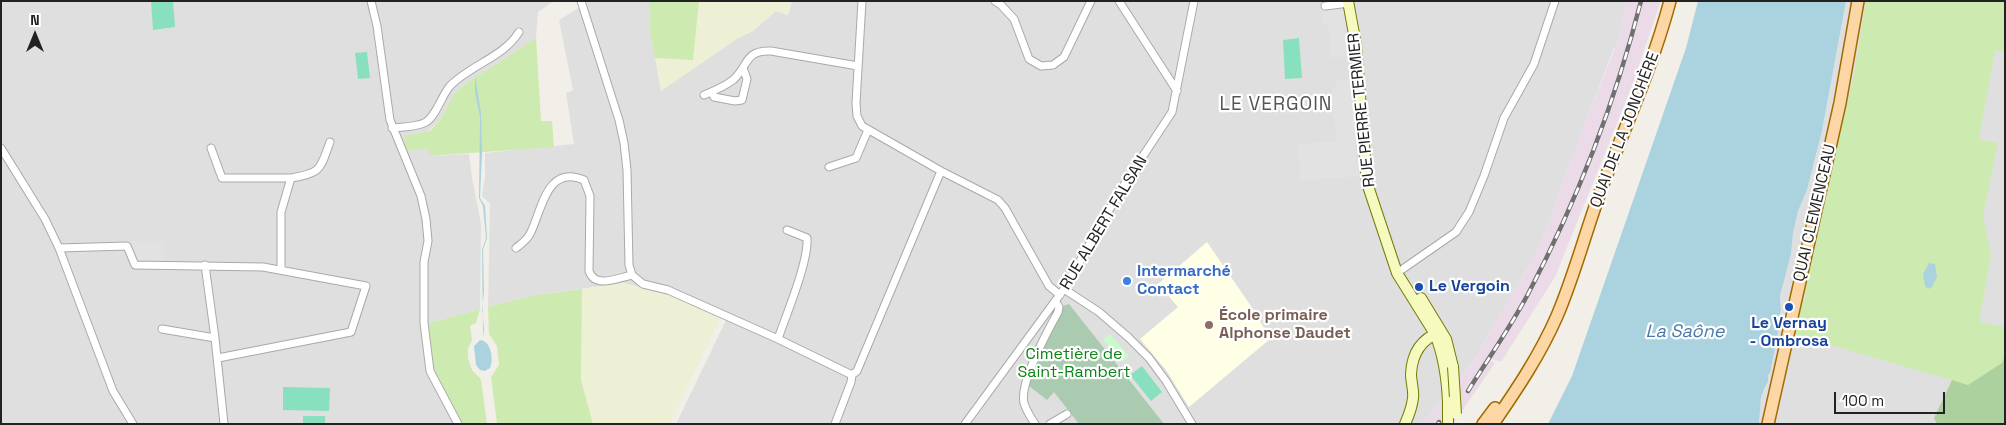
<!DOCTYPE html>
<meta charset="utf-8">
<style>
body{margin:0}
#map{position:relative;width:2006px;height:425px;overflow:hidden;background:#f2efe9;font-family:"Space Grotesk",sans-serif}
canvas{display:block}
.frame{position:absolute;inset:0;border:2px solid #222;pointer-events:none}
.north{position:absolute;left:10px;top:10px;width:50px;height:50px;-webkit-text-stroke:4px #fff;paint-order:stroke;rotate:0deg;font-size:14px;font-weight:700;line-height:20px;text-align:center;color:#222}
.north::after{content:'';display:block;margin:auto;width:18px;height:22px;background:#222;clip-path:polygon(50% 0,100% 100%,50% 72%,0 100%)}
.scale{position:absolute;left:1834px;top:392px;width:111px;height:22px;box-sizing:border-box;border:2px solid #222;border-top:0;padding-left:6px;font-size:15px;line-height:18px;white-space:nowrap;color:#222;-webkit-text-stroke:4px #fff;paint-order:stroke}
</style>
<div id="map">
<canvas width="2006" height="425"></canvas>
<div class="frame"></div>
<div class="north">N</div>
<div class="scale">100 m</div>
</div>
<script>
const ctx = document.querySelector('canvas').getContext('2d');
ctx.lineJoin = 'round';
function fillPath(path, color) { ctx.fillStyle = color; ctx.fill(path, 'evenodd'); }
function trace(path, color, width, dash) { ctx.strokeStyle = color; ctx.lineWidth = width; ctx.lineCap = dash ? 'butt' : 'round'; ctx.setLineDash(dash || []); ctx.stroke(path); }
function drawText(font, color, halo, rows, align = 'center') {
  ctx.font = font + ' "Space Grotesk",sans-serif'; ctx.lineWidth = 4.5; ctx.setLineDash([]); ctx.textBaseline = 'middle'; ctx.strokeStyle = halo; ctx.fillStyle = color; for (const [text, x, y, turn = 0] of rows) {
    ctx.save(); ctx.translate(x, y); ctx.rotate((+turn || 0) * Math.PI / 180); ctx.textAlign = isNaN(turn) ? turn : align; if (halo) ctx.strokeText(text, 0, 0); ctx.fillText(text, 0, 0); ctx.restore();
  }
}
fillPath(new Path2D(`
 M1,1H554L538,12L536,38L465,84L454,94L440,120L407,151L429,149L430,156L469,154L472,178L481,224L480,309L426,324L440,383L462,424H1Z
 M590,1H649L650,32L662,90L738,38L753,31L776,11L788,15L792,1H1626L1620,36L1616,48H1614L1586,121L1539,248L1478,353L1481,355L1480,357L1477,356L1459,381L1422,424H676L727,318L624,283L530,296L488,307L490,204L482,196L485,177V153L574,144L566,93L573,90L559,20Z
 M1846,1H2005V424H1759L1761,397L1766,388L1768,375L1770,373L1778,334L1781,309L1780,296L1791,254L1793,233L1798,211L1807,190L1822,131Z`), '#e0dfdf');
fillPath(new Path2D(`
 M1626,1H1661L1630,91L1555,277L1501,362L1492,359L1491,361L1495,363L1453,424H1422L1459,381L1477,356L1480,357L1481,355L1478,353L1539,248L1586,121L1615,48H1616L1620,36Z`), '#ebdbe8');
fillPath(new Path2D(`
 M1207,242L1255,312L1270,339L1189,407L1166,370L1140,339L1178,307L1158,284Z`), '#ffffe5');
fillPath(new Path2D(`
 M699,1H792L788,15L776,11L753,31L738,38L661,91L655,58L693,60Z
 M624,283L674,295L721,316L670,424H593L591,420L581,380L582,289Z`), '#eef0d5');
fillPath(new Path2D(`
 M649,1H699L693,60L655,58L650,32Z
 M1866,1H2005V51L1995,50L1979,139L1998,143L1983,216L1991,255L1979,322L2005,327V355L2002,363L1968,385L1793,334L1801,301L1805,299L1806,294L1803,290L1854,75Z
 M536,38L541,121H552L554,147L429,156V149L406,151L404,136L430,131L440,120L454,94L465,84Z
 M582,289L581,380L593,424H497L491,377L499,365L497,346L489,334L488,307L530,296Z
 M480,309L476,323L470,326L472,340L468,349V358L472,370L481,379L487,424H462L440,383L431,359L426,324Z`), '#cdebb0');
fillPath(new Path2D(`
 M2005,355V424H1937L1934,418L1952,380L1968,385L2002,363Z`), '#add19e');
fillPath(new Path2D(`
 M1069,304L1164,424H1079L1054,392L1047,400L1029,386L1044,345L1063,306Z`), '#aacbaf');
fillPath(new Path2D(`
 M1110,334L1129,356L1123,362L1103,340Z`), '#c8facc');
fillPath(new Path2D(`
 M151,1H173L175,27L153,30Z
 M1299,38L1302,78L1285,79L1283,40Z
 M367,52L370,78L358,79L355,53Z
 M1142,366L1162,392L1151,401L1130,375Z
 M283,387L330,388L329,411L283,410Z
 M303,416H325V424H303Z`), '#88e0be');
fillPath(new Path2D(`
 M1344,8L1348,56L1331,58L1328,24L1322,23L1321,11Z
 M1351,79L1358,176L1301,181L1298,144L1336,141L1332,88L1337,87L1336,80Z
 M129,241H163L166,261L136,260Z`), '#e2e2e2');
fillPath(new Path2D(`
 M1698,1H1846L1822,131L1807,190L1798,211L1793,233L1791,254L1780,296L1781,309L1778,334L1770,373L1768,375V381L1761,397L1759,424H1548L1572,376L1686,48Z
 M475,75L481,113L482,153L480,198L485,206L487,238L483,250L484,291L482,309L484,329L483,338L482,250L486,238L483,206L479,198L480,117L475,92Z
 M1929,263L1935,264L1937,277L1932,287L1928,289L1925,286L1923,274Z
 M480,340C491,341 494,359 490,368L485,371L480,370L476,365L474,346Z`), '#aad3df');
const street = new Path2D(`
 M371,1L377,26L390,120L421,196L426,219L428,241L424,262V323L430,371L458,424
 M581,1L619,120L624,143L627,170L629,265L632,275L643,284L668,290L778,339L852,375
 M862,1L856,103L857,116L862,126L941,171L998,200L1005,208L1049,286L1060,295
 M995,1L1001,5L1014,19L1029,59L1041,66L1053,65L1064,57L1091,1
 M1119,1L1177,91
 M1325,6L1349,3
 M712,92L714,97L735,101L742,100L747,79L743,68
 M704,95C714,91 724,87 733,80C749,66 744,50 771,51L858,66
 M392,128C402,127 418,127 426,122C436,116 442,95 450,86C470,65 504,57 519,32
 M1,148L45,219L59,248L113,391L133,424
 M211,148L222,178H291L281,212V270
 M829,167L856,158L868,130
 M291,178C322,173 320,169 330,142
 M59,248L127,246L135,265L263,267L366,286L351,332L218,358
 M516,248C521,244 527,240 530,234C542,211 546,164 584,180L590,196L589,271C595,289 618,278 632,275
 M205,265L215,338L224,424
 M1397,273L1456,232L1469,212L1484,176L1504,118L1534,64L1555,1
 M1064,289L1099,312L1128,337L1149,358L1166,381L1192,424
 M162,329L215,338
 M778,339C786,315 809,261 807,238L787,230
 M852,375L857,371L941,171
 M835,424L851,382L852,375
 M965,424L1064,289L1120,191L1172,112L1194,1
 M1035,424C1031,418 1026,410 1024,403C1019,384 1048,330 1058,312L1059,307L1056,302
 M1050,424L1067,414`);
const secondary = new Path2D(`
 M1348,1L1356,45L1367,183L1397,273L1435,334C1444,356 1447,378 1448,402
 M1421,298L1446,339L1453,367
 M1405,424C1409,415 1412,407 1413,398C1414,390 1411,382 1411,374C1412,354 1421,339 1440,332`);
const primary = new Path2D(`
 M1483,424L1495,408
 M1493,424C1517,389 1540,355 1557,316C1575,274 1586,230 1602,187C1626,125 1653,65 1670,1
 M1768,424L1840,103L1858,1`);
trace(street, '#a9a9a9', 9);
trace(secondary, '#707d05', 12);
trace(primary, '#a06b00', 14);
trace(street, '#fff', 7);
trace(secondary, '#f7fabf', 10);
trace(primary, '#fcd6a4', 11);
const rail = new Path2D(`
 M1468,391C1488,359 1510,328 1528,294C1577,201 1615,103 1641,1
 M1438,424L1439,422`);
trace(rail, '#707070', 4.5);
trace(rail, '#fff', 2.5, [8]);
const secondaryBridge = new Path2D(`
 M1453,367L1456,414
 M1448,424V402`);
trace(secondaryBridge, '#707d05', 12, []);
trace(secondaryBridge, '#f7fabf', 10);
for (const [x, y, r, color] of [
 [1127,281,5,"#3f7fe0"],
 [1419,287,5,"#1a4fb4"],
 [1789,307,5,"#1a4fb4"],
 [1209,325,5,"#8d6e63"]
]) { const dot = new Path2D(); dot.arc(x, y, r, 0, 2 * Math.PI); ctx.fillStyle = color; ctx.fill(dot); trace(dot, '#fff', 2); }
drawText('16px', '#222', '#fff', [
 ["RUE PIERRE TERMIER",1362,110,-96],
 ["QUAI DE LA JONCHÈRE",1625,130,-69],
 ["QUAI CLEMENCEAU",1815,213,-77],
 ["RUE ALBERT FALSAN",1104,223,-59]
]);
drawText('bold 16px', '#366cbe', '#fff', [
 ["Intermarché",1137,272],
 ["Contact",1137,290]
], 'left');
drawText('bold 16px', '#164399', '#fff', [
 ["Le Vergoin",1429,287],
 ["Le Vernay",1789,324,"center"],
 ["- Ombrosa",1789,342,"center"]
], 'left');
drawText('bold 16px', '#785e54', '#fff', [
 ["École primaire",1219,316],
 ["Alphonse Daudet",1219,334]
], 'left');
drawText('16px', '#0c8416', '#fff', [
 ["Cimetière de",1074,355],
 ["Saint-Rambert",1074,373]
]);
drawText('italic 18px', '#4a7aab', '#fff', [
 ["La Saône",1685,332]
]);
ctx.letterSpacing = '1px';
drawText('19px', '#555', '#fff', [
 ["LE VERGOIN",1276,105]
]);
ctx.letterSpacing = '0px';
</script>
